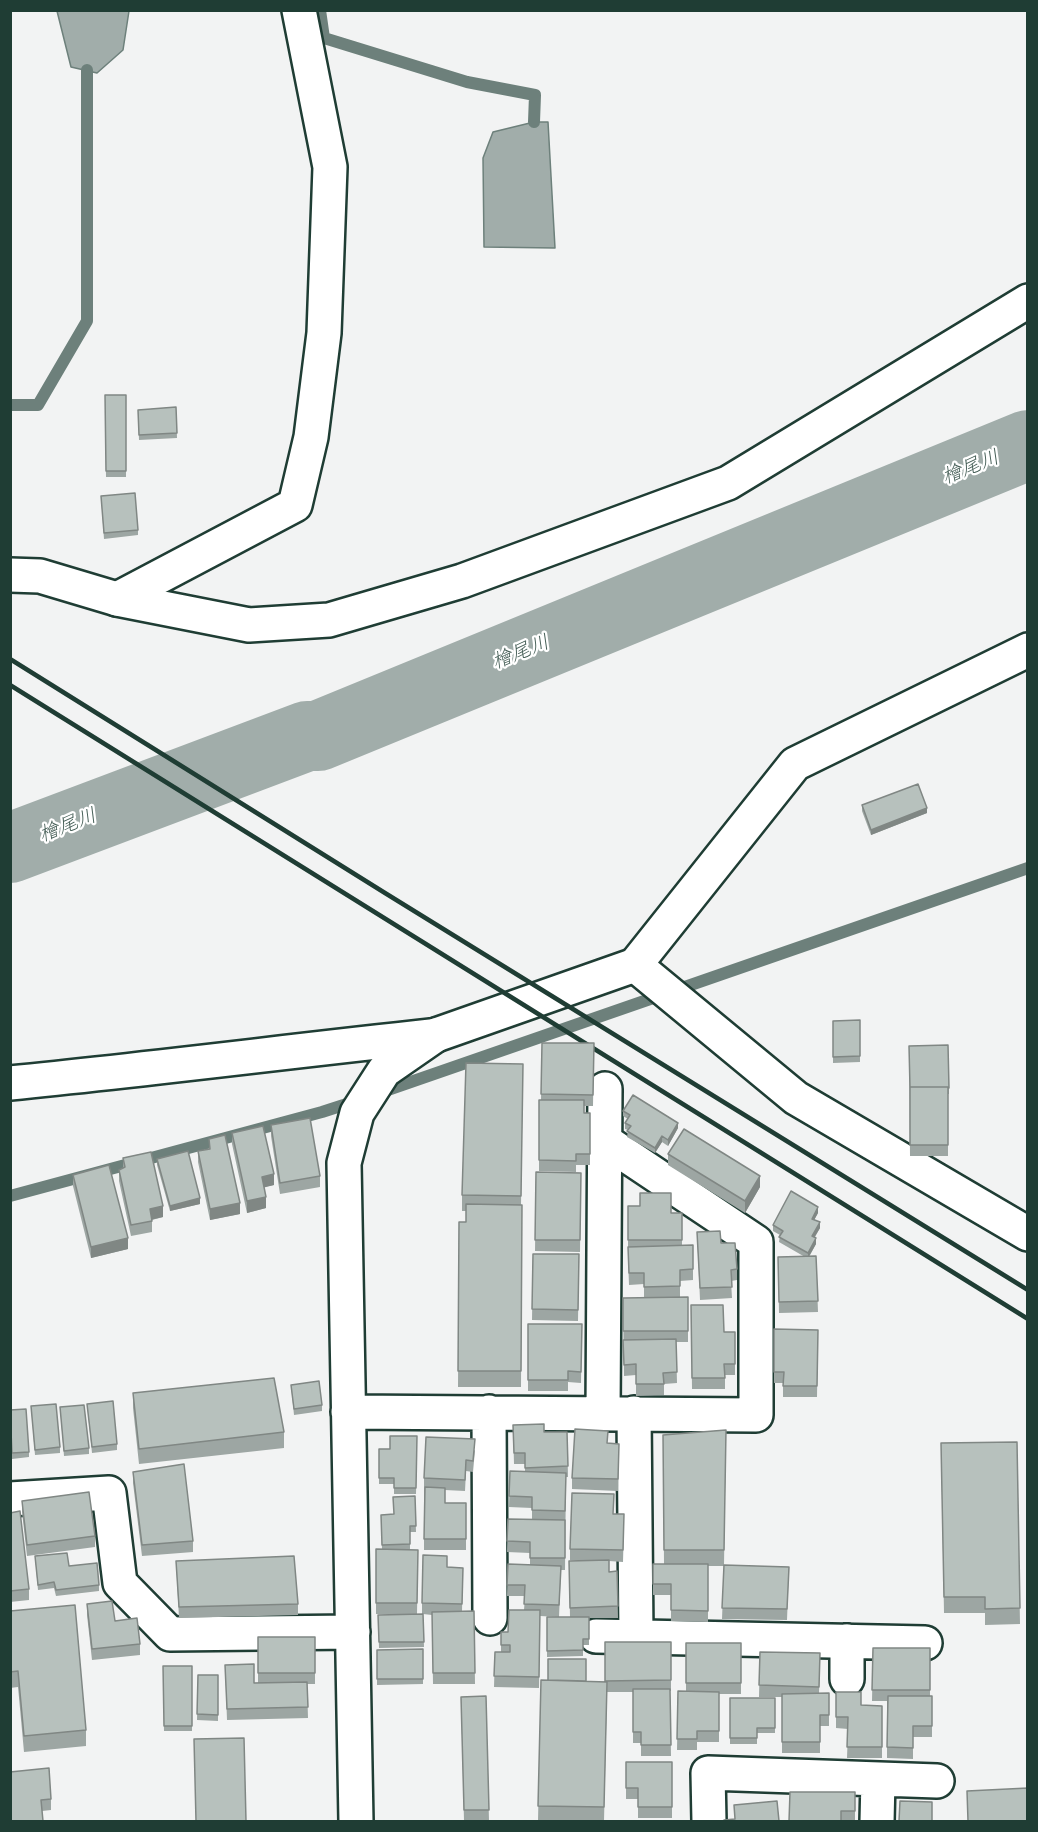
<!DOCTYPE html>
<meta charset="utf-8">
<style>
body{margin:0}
#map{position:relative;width:1038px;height:1832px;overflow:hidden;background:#f2f3f3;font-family:Sriracha,sans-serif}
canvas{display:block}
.frame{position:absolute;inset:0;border:12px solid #1f3d34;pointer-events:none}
</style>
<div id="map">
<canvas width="1038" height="1832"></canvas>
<div class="frame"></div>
</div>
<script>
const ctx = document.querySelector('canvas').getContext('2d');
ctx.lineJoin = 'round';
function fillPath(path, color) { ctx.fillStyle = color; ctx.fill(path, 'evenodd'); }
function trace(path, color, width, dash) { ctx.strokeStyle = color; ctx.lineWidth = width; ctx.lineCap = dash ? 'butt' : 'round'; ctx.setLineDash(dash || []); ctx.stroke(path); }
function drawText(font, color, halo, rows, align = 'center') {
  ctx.font = font + ' Sriracha,"Klee One",sans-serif'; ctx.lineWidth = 4.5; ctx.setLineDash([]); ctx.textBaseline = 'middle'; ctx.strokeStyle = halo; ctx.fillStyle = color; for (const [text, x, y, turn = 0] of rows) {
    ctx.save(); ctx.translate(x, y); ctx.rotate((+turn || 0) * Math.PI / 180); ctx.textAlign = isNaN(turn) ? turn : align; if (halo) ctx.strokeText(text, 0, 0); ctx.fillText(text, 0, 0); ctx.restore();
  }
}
const water = new Path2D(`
 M57,11H129L123,50L97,73L71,67Z
 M534,122H548L555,248L484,247L483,158L493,132Z`);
fillPath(water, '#a1adaa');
trace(water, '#6d807b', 1.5);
trace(new Path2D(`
 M320,10L324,38L467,82L535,95L534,122
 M10,405H38L87,321V70
 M379,1093L1028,868
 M10,1196L322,1112L356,1101`), '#6d807b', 12);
trace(new Path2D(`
 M10,848L307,736H318L1028,445`), '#a1adaa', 70);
const minor = new Path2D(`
 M117,599L249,625L329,620L462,581L728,483L1028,301
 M117,599L295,505L311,437L324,333L330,167L299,10
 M1028,650L795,764L635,965L796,1098L1028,1234
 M10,1083C151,1069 291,1051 431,1036
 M348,1412L756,1415V1242L605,1141
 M489,1412L490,1618
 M603,1413L605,1089
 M634,1413L636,1637
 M10,1499L109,1493L120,1583L170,1634L353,1632
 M596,1636L925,1643
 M847,1641V1679
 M356,1822L344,1163L357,1113L384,1071L436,1035
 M709,1822L708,1773L937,1781
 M877,1822L878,1779`);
const tertiary = new Path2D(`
 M10,575L40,576L117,599
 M436,1035L635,965`);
trace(minor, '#1f3d34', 38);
trace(tertiary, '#1f3d34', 38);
trace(minor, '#fff', 33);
trace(tertiary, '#fff', 33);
trace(new Path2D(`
 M10,659L385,893L1028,1290
 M10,685L1028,1319`), '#1f3d34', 4.5);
fillPath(new Path2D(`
 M105,395H126V477H106Z
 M176,407L177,438L139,440L138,410Z
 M101,496L138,530V535L104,539Z
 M862,805L927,813L871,835L862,811Z
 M860,1020V1062L833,1063V1021Z
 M542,1043H594L593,1106H584V1113H590V1165H576V1172L539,1171V1100H541Z
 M948,1045L949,1094H948V1156H910L909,1046Z
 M523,1064L521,1205H522L521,1387H458L459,1222H466V1211H462V1195Z
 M623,1111L678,1128L668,1146L662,1142L655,1153L627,1137L628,1130L625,1129V1123L628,1119L623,1116Z
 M271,1125L320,1176V1187L280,1194L271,1136Z
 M232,1133L274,1185L264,1187L266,1208L247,1213L232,1144Z
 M209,1139L240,1214L210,1220L198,1162V1151L209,1149Z
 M668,1154L760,1187L745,1213L668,1165Z
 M123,1158L163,1217L152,1220V1232L131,1236L119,1181V1170L123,1168Z
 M157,1159L200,1204L170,1211L157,1165Z
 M536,1172L581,1173L580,1252L535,1251Z
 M73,1175L128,1249L91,1258L73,1186Z
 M628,1206L671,1213H682V1245H693V1280L680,1281V1297H688V1342H676L677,1383L664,1384V1395L636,1396V1375L624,1376L623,1298H644V1284L629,1285L628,1258Z
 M818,1213L814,1220L820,1228L815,1237L816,1244L809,1257L816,1256L818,1312L779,1313L778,1257H805L779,1242L780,1235L773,1231V1225Z
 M697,1232L721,1243L737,1269V1280L731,1281L732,1298L700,1300Z
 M533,1254H579L578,1321L532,1320Z
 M691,1305L724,1332H735V1375H725V1389H692Z
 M528,1324H582L581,1383L568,1382V1391H528Z
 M774,1329L818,1330L817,1397H783V1383H774Z
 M291,1385L322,1405V1411L294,1415Z
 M133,1393L284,1432V1448L139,1464L133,1408Z
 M87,1404L117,1444V1450L92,1453Z
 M31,1406L60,1447V1453L35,1455Z
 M60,1407L89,1448V1454L64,1456Z
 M513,1425L544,1432H567L568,1477H566L565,1570H561L559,1617L540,1616L539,1688L494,1687L495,1652H501V1632H508L524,1610L525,1596H507L508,1564L530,1565V1553L507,1552L508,1519L532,1520V1508L509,1507L510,1471L525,1472V1464H514Z
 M10,1427L29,1452V1457L12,1459Z
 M726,1430L724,1565L789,1567L787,1620L722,1619L724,1566H708V1622L671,1621V1595H653V1564H664L663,1435Z
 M417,1436L416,1494H394V1484H379V1449H390Z
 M1017,1442L1020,1624L985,1625V1613H944L941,1443Z
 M475,1450L473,1472L466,1471L465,1491L445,1490V1503H466V1550H424V1478Z
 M619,1455L618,1491L572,1489V1478Z
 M133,1472L193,1541V1552L142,1556L133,1483Z
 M415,1496L416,1532H410V1550H418L417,1614H376V1549H382L381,1515L393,1514Z
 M22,1501L95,1536V1547L27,1556L22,1512Z
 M10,1513L29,1589V1600L10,1602Z
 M613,1514L624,1525L623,1562L609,1561V1572L617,1571L618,1618H589V1645H583V1656L547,1657V1617H570L569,1561L584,1560H570V1549Z
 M35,1556L69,1566L99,1585V1591L56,1596L54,1588L38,1590Z
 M176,1561L298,1604V1615L179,1618Z
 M447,1567L463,1568L462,1611H474L475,1684H433L432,1615L423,1614L424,1647L379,1648L378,1615L422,1614V1603Z
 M87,1604L115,1621L140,1644V1655L92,1660L87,1615Z
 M10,1611L86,1730V1746L24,1752L18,1687L10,1688Z
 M258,1637H315V1684H307L308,1718L227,1720L225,1665L254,1683H258Z
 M605,1642H671V1691H670L671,1756H641V1743H633V1692H607L604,1821H538L541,1680L605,1682Z
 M686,1643H741V1694H719V1742H697V1750H677L678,1691H686Z
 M873,1648H930V1696H932V1737H913V1759L887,1758V1701H872Z
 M423,1649V1684L377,1685V1650Z
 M760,1652L820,1653L819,1694L829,1693V1726H820V1753H782V1697H759Z
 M163,1666H192V1731H164Z
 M198,1675H218V1721L197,1720Z
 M836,1692L861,1705L882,1706V1758H847L848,1729L836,1728Z
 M486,1696L489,1821H464L461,1697Z
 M730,1698H775V1733H757V1744H730Z
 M626,1762H672V1818H638V1799H626Z
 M10,1772L51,1799V1810L42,1811Z
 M855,1792V1821H789Z`), '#9da6a3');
fillPath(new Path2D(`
 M927,808V813L871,835V830Z
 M678,1123V1128L668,1146V1140Z
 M662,1136V1142L655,1153V1148Z
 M274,1174V1185L262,1188V1177Z
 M760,1176V1187L745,1213V1201Z
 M266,1197V1208L247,1213V1201Z
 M200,1198V1204L170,1211V1206Z
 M240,1203V1214L210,1220V1209Z
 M163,1206V1217L150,1220V1209Z
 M818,1207V1213L812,1224V1219Z
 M820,1222V1228L812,1241V1236Z
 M128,1238V1249L91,1258V1247Z
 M816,1238V1244L808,1258V1253Z`), '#808784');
const building = new Path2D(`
 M105,395H126V471H106Z
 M176,407L177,433L139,435L138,410Z
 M135,493L138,530L104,533L101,496Z
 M918,784L927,808L871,830L862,805Z
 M860,1020V1056L833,1057V1021Z
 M542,1043H594L593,1095L541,1094Z
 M948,1045L949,1088H948V1087H910V1088L909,1046Z
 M466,1063L523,1064L521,1196L462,1195Z
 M910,1087H948V1145H910Z
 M633,1095L678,1123L668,1140L662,1136L655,1148L627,1131L631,1126L625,1123L630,1115L623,1111Z
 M539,1100H584V1113H590V1154H576V1161L539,1160Z
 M310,1118L320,1176L280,1183L271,1125Z
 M263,1126L274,1174L262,1177L266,1197L247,1201L232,1133Z
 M684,1129L760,1176L745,1201L668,1154Z
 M225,1135L240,1203L210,1209L198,1151L210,1149L209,1139Z
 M188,1151L200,1198L170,1206L157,1159Z
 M151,1152L163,1206L150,1209L152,1221L131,1225L119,1170L125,1167L123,1158Z
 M109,1165L128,1238L91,1247L73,1175Z
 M536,1172L581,1173L580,1240H535Z
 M791,1191L818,1207L812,1219L820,1222L812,1236L816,1238L808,1253L779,1237L783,1231L773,1225Z
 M640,1193H671V1213H682V1240H628V1206H640Z
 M466,1204L522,1205L521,1371H458L459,1222H466Z
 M720,1231L721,1243H735L737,1269L731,1270L732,1287L700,1288L697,1232Z
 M693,1245V1269L680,1270V1286L644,1287V1273H629L628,1247Z
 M533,1254H579L578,1310L532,1309Z
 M816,1256L818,1301L779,1302L778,1257Z
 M688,1297V1331H623V1298Z
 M691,1305H723L724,1332H735V1364H724L725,1378H692Z
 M528,1324H582L581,1372L568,1371V1380H528Z
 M774,1329L818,1330L817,1386H783L784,1372H774Z
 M676,1339L677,1372L663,1373L664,1384H636V1364L624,1365L623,1340Z
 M274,1378L284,1432L139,1449L133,1393Z
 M319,1381L322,1405L294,1409L291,1385Z
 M113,1401L117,1444L92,1447L87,1404Z
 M56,1404L60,1447L35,1450L31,1406Z
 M84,1405L89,1448L64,1451L60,1407Z
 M26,1409L29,1452L12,1453L10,1410Z
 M544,1424V1432H567L568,1466L525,1468V1453H514L513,1425Z
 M575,1429L608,1431L607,1443L619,1444L618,1479L572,1478Z
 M726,1430L724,1550H664L663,1435Z
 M390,1436H417L416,1488H394V1478H379V1449H390Z
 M426,1437L475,1439L473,1461L466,1460L465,1480L424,1478Z
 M1017,1442L1020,1608L985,1609V1597H944L941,1443Z
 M184,1464L193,1541L142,1545L133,1472Z
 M510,1471L566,1473L565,1511L532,1510V1497L509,1496Z
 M425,1487L445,1488V1503H466V1539H424Z
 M89,1492L95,1536L27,1545L22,1501Z
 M572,1493L614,1494L613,1514H624L623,1550L570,1549Z
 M415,1496L416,1526H410V1544L382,1545L381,1515L394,1514L393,1497Z
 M20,1511L29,1589L10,1591V1513Z
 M508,1519L565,1520V1558H530V1542L507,1541Z
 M376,1549L418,1550L417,1603H376Z
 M67,1553L69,1566L97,1563L99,1585L56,1590L54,1582L38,1585L35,1556Z
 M423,1555L447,1556V1567L463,1568L462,1604L422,1603Z
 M294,1556L298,1604L179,1607L176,1561Z
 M609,1560V1572L617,1571L618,1606L570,1608L569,1561Z
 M508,1564L561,1566L559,1605L524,1604L525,1585H507Z
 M653,1564H708V1611L671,1610V1584H653Z
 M724,1565L789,1567L787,1609L722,1608Z
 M112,1601L115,1621L137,1618L140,1644L92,1649L87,1604Z
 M75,1605L86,1730L24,1736L18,1671L10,1672V1611Z
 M509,1610H540L539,1677L494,1676L495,1652H510V1645H501V1632H508Z
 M474,1611L475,1673H433L432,1612Z
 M423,1614L424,1642H379L378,1615Z
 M547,1617H589V1639H583V1650L547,1651Z
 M258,1637H315V1673H258Z
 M605,1642H671V1680L605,1681Z
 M686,1643H741V1683H686Z
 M873,1648H930V1690H872Z
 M423,1649V1679H377V1650Z
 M760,1652L820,1653L819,1687L759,1685Z
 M548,1659H586V1681L548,1680Z
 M254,1664V1683L307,1682L308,1707L227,1709L225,1665Z
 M163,1666H192V1726H164Z
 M198,1675H218V1715L197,1714Z
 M541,1680L607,1682L604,1807L538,1806Z
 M633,1689H670L671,1745H641V1732H633Z
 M678,1691L719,1692V1731H697V1739H677Z
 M836,1692H861V1705L882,1706V1747H847L848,1717H836Z
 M829,1693V1715H820V1742H782V1694Z
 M486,1696L489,1810H464L461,1697Z
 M888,1696H932V1726H913V1748L887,1747Z
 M730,1698H775V1728H757V1738H730Z
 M244,1738L246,1821H196L194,1739Z
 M626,1762H672V1807H638V1788H626Z
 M49,1768L51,1799L41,1800L43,1821H10V1772Z
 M1028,1788V1821H968L967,1791Z
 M790,1792H855V1811H841V1821H789Z
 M777,1801L779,1821H724V1820L735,1819L734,1805Z
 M900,1801L932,1802V1821H899Z`);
fillPath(building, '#b7c1bd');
trace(building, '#808784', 1.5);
drawText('italic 20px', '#465f57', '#fff', [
 ["檜尾川",971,468,-22],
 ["檜尾川",521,653,-22],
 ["檜尾川",68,826,-21]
]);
</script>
